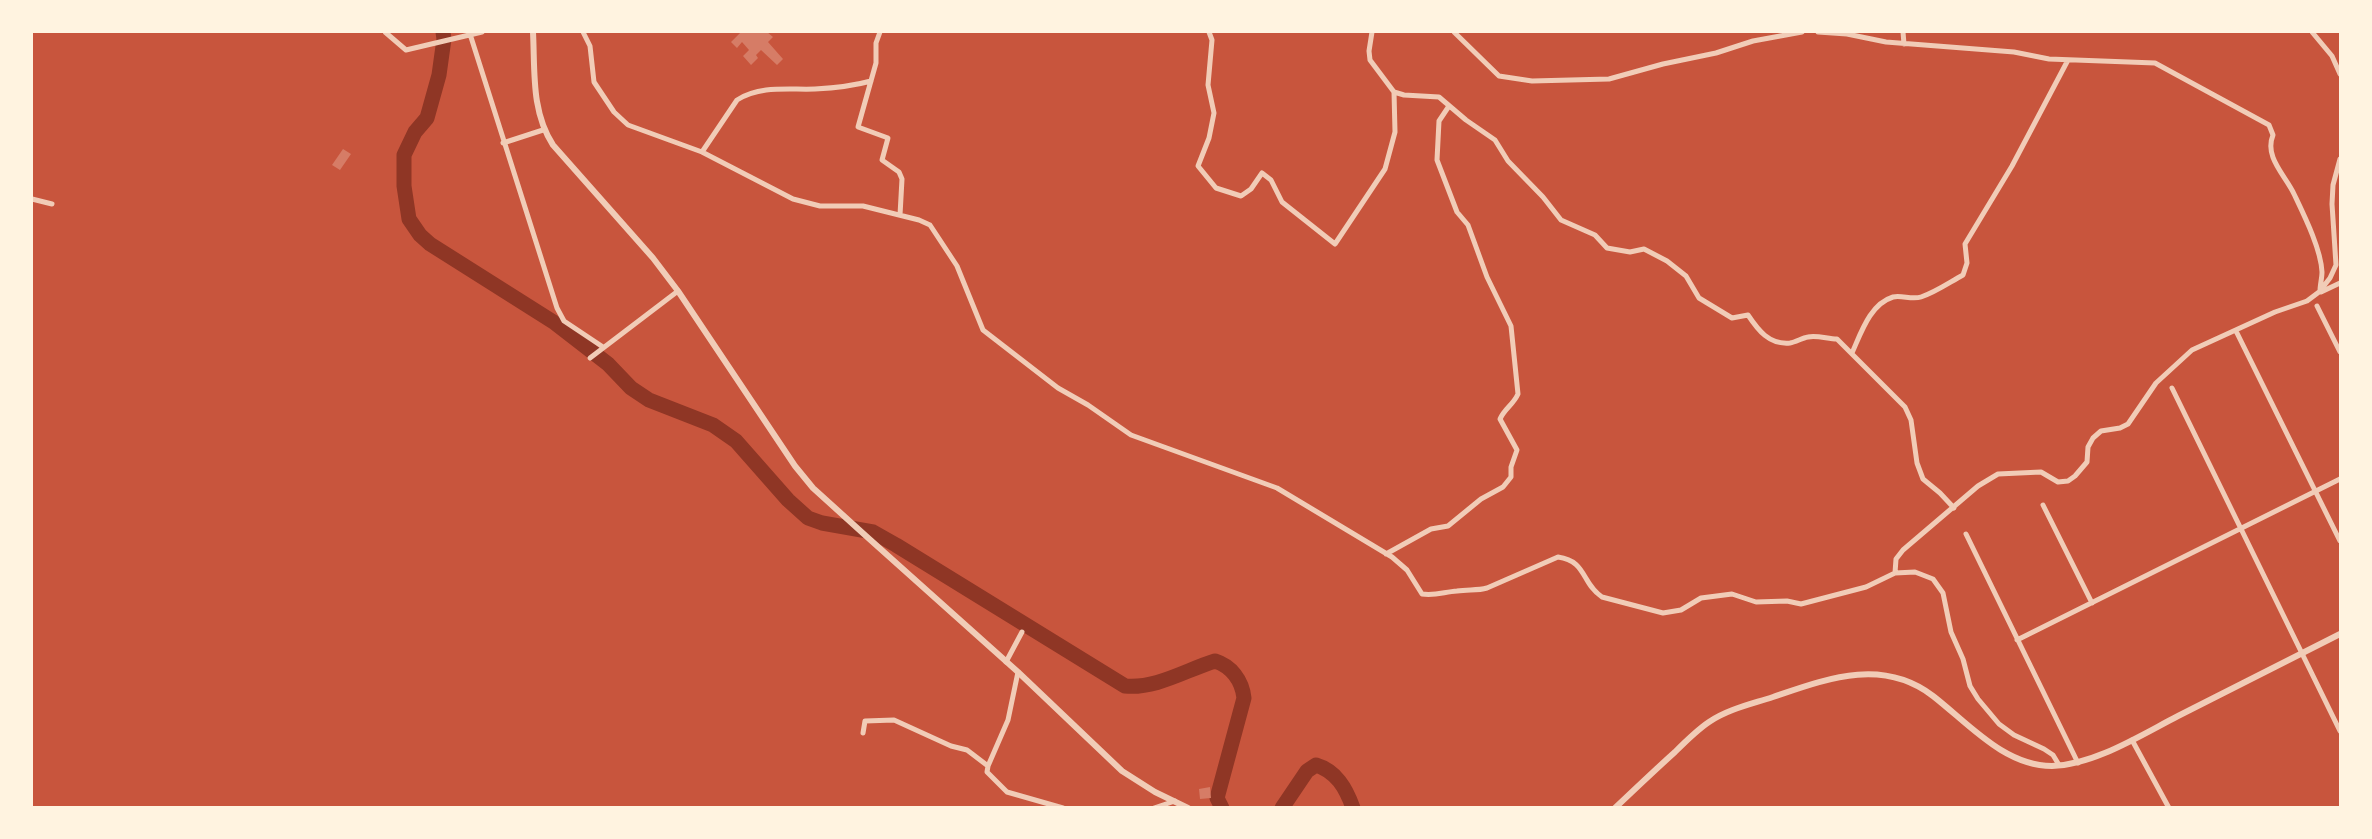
<!DOCTYPE html>
<style>
body{margin:0}
#map{position:relative;width:2372px;height:839px;overflow:hidden;background:#c8553d;font-family:"Golos Text",sans-serif}
canvas{display:block}
.frame{position:absolute;inset:0;border:33px solid #fff3e0;pointer-events:none}
</style>
<div id="map">
<canvas width="2372" height="839"></canvas>
<div class="frame"></div>
</div>
<script>
const ctx = document.querySelector('canvas').getContext('2d');
ctx.lineJoin = 'round';
function trace(path, color, width, dash) { ctx.strokeStyle = color; ctx.lineWidth = width; ctx.lineCap = dash ? 'butt' : 'round'; ctx.setLineDash(dash || []); ctx.stroke(path); }
function fillPath(path, color) { ctx.fillStyle = color; ctx.fill(path, 'evenodd'); }
trace(new Path2D(`
 M443,32L444,39L439,75L427,118L415,132L404,155V186L409,219L420,235L430,244L555,323L608,364L631,388L649,400L713,425L736,441L788,500L808,518L822,523L873,532L896,545L1125,686C1156,689 1186,670 1215,661C1231,666 1242,680 1244,698L1217,798L1222,808
 M1282,808L1307,771L1316,765C1336,771 1346,788 1353,808`), '#8f3625', 15);
fillPath(new Path2D(`
 M741,32H767L773,37L768,42L783,59L777,65L761,50L756,55L758,58L751,65L743,56L749,50L742,42L737,48L731,42Z
 M343,149L351,154L340,170L332,165Z
 M1210,787L1211,798L1200,799L1199,789Z`), '#d67c66');
trace(new Path2D(`
 M385,32L406,50L482,32
 M583,32L590,46L594,82L614,112L628,125L702,152L793,199L820,206H863L919,220L930,225L957,266L983,330L1058,388L1088,405L1131,435L1277,488L1392,557L1407,570L1422,594C1435,596 1444,592 1457,591C1468,589 1477,591 1487,588L1558,557C1587,561 1581,583 1602,597L1663,613L1681,610L1701,598L1732,594L1756,602L1787,601L1801,604L1866,587L1895,573L1915,572L1933,579L1943,593L1951,632L1963,659L1970,686L1978,699L1999,724L2014,735L2044,749L2053,755L2059,765
 M880,32L876,43V63L858,127L888,138L882,160L899,172L902,179L900,215
 M1209,32L1212,40L1208,85L1214,113L1209,138L1198,166L1216,188L1241,196L1251,189L1262,173L1271,180L1282,202L1335,244L1385,169L1395,132L1394,92
 M1372,32L1369,51L1370,60L1394,92L1404,95L1439,97L1466,120L1495,140L1508,161L1543,197L1561,220L1595,235L1607,248L1630,252L1644,249L1667,261L1686,276L1699,298L1732,318L1748,315C1758,330 1769,345 1790,343C1796,342 1802,338 1808,337C1817,335 1828,339 1837,339L1905,407L1911,420L1917,463L1923,479L1940,493L1954,508
 M1454,32L1499,76L1532,81L1609,79L1663,64L1716,53L1753,41L1802,32
 M1818,32L1847,34L1886,42L2014,52L2049,59L2155,63L2269,125L2273,135C2264,157 2285,175 2294,194C2304,215 2321,249 2322,272C2322,278 2320,285 2320,291
 M1903,32L1904,44
 M2312,32L2332,56L2340,74
 M470,34L557,308L564,321L603,347
 M503,143L543,130
 M702,152L737,100C761,85 789,90 815,89C834,88 853,86 871,81
 M32,199L52,204
 M2321,292L2340,283
 M2317,306L2340,352
 M2236,331L2340,541
 M1852,353C1861,333 1870,304 1893,297C1902,295 1912,300 1921,297C1936,292 1950,282 1963,275L1967,263L1965,244L2012,166L2068,60
 M590,358L678,291
 M2172,388L2340,731
 M2043,505L2092,603
 M1966,534L2078,763
 M1386,554L1431,529L1448,526L1481,499L1503,487L1511,477V467L1517,450L1500,419C1505,408 1513,405 1518,394L1511,326L1487,277L1468,225L1457,212L1437,160L1439,121L1449,106
 M1895,573L1896,559L1903,550L1978,486L1998,474L2041,472L2058,482L2068,481L2075,476L2087,462L2088,447L2093,438L2101,431L2120,428L2128,424L2156,383L2192,350L2275,312L2307,301L2319,292L2330,278L2336,265L2332,204L2333,185L2340,159
 M2017,640L2340,479
 M1006,662L1022,632
 M863,733L865,721L894,720L951,746L967,750L988,766L987,772L1007,792L1063,808
 M2132,740L2169,808
 M988,766L1008,720L1018,672
 M1154,808L1175,801`), '#f1ccb7', 5);
trace(new Path2D(`
 M533,32C535,71 531,111 553,145L653,258L678,291L795,466L813,488L866,536L1018,672L1122,771L1155,792L1188,808
 M1615,808C1635,789 1655,770 1675,752C1686,741 1697,730 1709,722C1728,709 1752,704 1773,697C1826,679 1882,657 1933,696C1968,723 2004,766 2052,766C2094,765 2141,735 2178,716C2232,689 2286,661 2340,634`), '#f1ccb7', 6);
</script>
